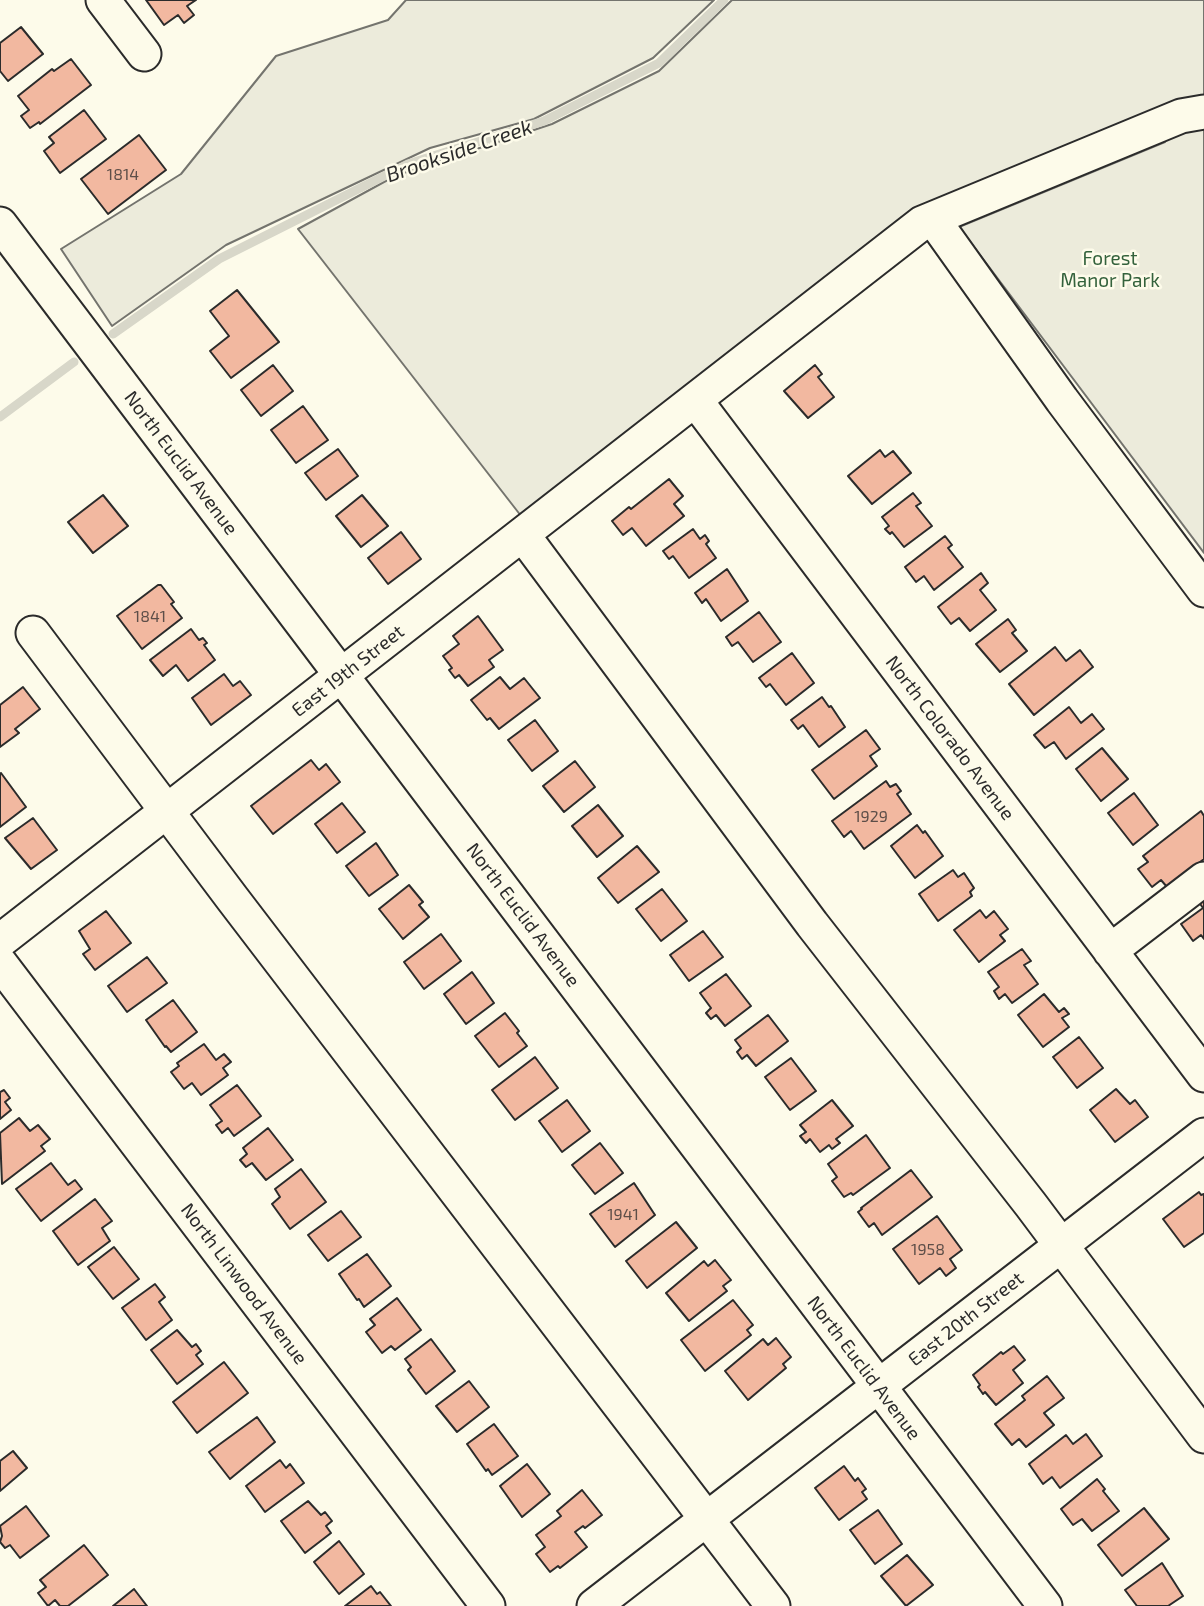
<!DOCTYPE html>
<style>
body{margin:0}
canvas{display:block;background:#fdfbea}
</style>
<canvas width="1204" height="1606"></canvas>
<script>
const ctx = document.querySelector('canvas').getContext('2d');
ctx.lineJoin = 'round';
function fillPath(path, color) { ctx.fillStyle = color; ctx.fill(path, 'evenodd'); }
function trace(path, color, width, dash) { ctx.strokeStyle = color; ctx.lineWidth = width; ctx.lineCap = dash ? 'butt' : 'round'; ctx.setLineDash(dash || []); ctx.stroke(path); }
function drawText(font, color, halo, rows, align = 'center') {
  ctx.font = font + ' "Exo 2",sans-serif'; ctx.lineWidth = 5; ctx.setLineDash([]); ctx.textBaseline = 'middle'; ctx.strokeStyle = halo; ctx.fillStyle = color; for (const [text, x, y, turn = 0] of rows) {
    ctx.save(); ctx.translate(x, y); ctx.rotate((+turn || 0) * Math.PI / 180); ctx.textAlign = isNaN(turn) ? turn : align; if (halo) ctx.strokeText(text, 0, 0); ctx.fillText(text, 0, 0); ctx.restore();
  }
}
const green = new Path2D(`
 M406,0H714L653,58L534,119L430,148L226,245L112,326L61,249L181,174L276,56L388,20Z
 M732,0H1204V553L959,227L1165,142L1168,116L936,204L525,521L298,229L395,176L552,124L659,71Z`);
fillPath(green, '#ecebdb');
trace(green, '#74746e', 2);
trace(new Path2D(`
 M113,334L219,259L408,164L544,121L659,63L724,0
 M0,417L74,362`), '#d8d7c9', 9);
const building = new Path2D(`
 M146,0H196L187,6L194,15L184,23L178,15L164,25Z
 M21,27L43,54L8,81L0,71V43Z
 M71,59L91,85L40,124L39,122L30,128L21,116L29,110L18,96L52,69L54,71Z
 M84,110L106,139L60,173L44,151L54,143L49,137Z
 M139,135L166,170L108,214L81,179Z
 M237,290L279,342L231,378L210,351L229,336L210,311Z
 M273,365L293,391L261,416L241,390Z
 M815,365L822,374L818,377L834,397L808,418L784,391Z
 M303,406L328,440L296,463L271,430Z
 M338,449L358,476L326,500L305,473Z
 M880,450L885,457L893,451L911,473L872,504L848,476Z
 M669,479L683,496L674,504L684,516L646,546L632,528L623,535L612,521L629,507L631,509Z
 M913,493L921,503L916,506L932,526L904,547L892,532L890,534L885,529L889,526L882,517Z
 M103,495L128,526L93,553L68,522Z
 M362,495L388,526L361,547L336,516Z
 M693,529L700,539L705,535L709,541L706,544L716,558L689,578L673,556L669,559L663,551Z
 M401,532L421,559L388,584L368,558Z
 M945,536L952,545L948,548L963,567L934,590L924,576L916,582L905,567Z
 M727,569L748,601L721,621L706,599L702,603L695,593Z
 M981,573L988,583L980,590L996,610L970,631L959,618L951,624L938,607Z
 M158,585H161L174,602L171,604L182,618L142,649L117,616Z
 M759,612L781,642L753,662L738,642L732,646L726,637Z
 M478,616L503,650L489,660L494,667L468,686L459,675L455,678L449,670L452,668L443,656L459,644L453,636Z
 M1008,619L1016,630L1012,633L1027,651L1000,672L976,644Z
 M191,629L199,640L203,638L207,643L204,645L215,660L188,681L176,665L163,676L150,660Z
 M1055,647L1066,661L1080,650L1093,667L1034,715L1009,684Z
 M792,653L814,683L786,705L770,684L766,687L759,678Z
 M224,674L233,686L240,681L251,695L211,725L192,698Z
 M500,677L510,689L524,678L540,698L499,729L490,718L487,720L471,700Z
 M23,687L40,709L15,729L19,733L0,747V705Z
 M822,697L829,707L831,706L845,727L819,747L803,725L798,729L791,720Z
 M1069,707L1081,723L1092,714L1104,729L1066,759L1054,742L1045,748L1034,735Z
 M535,720L558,751L532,771L508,740Z
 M866,730L880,749L870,756L877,766L834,799L812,770Z
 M1102,748L1128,779L1101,801L1076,769Z
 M311,760L319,770L326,764L340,782L273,834L251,806Z
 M575,761L595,787L564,812L543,786Z
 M1,773L26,807L0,827V774Z
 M886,781L890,787L896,784L901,791L897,794L911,814L864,849L851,831L844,837L832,821Z
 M1134,793L1158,825L1133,845L1108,813Z
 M342,803L365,832L337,853L315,824Z
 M598,805L623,836L597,857L572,826Z
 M1201,811L1204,816V859L1167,887L1161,880L1152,887L1138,869L1148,862L1143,856Z
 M33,818L57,850L31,869L5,838Z
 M917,825L923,833L925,831L943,856L915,878L891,846Z
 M376,843L398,875L369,896L346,866Z
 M637,846L659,872L618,903L598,878Z
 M953,870L958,877L964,873L974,888L970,892L972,896L938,921L919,894Z
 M409,885L423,902L419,905L429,917L403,939L379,909Z
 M662,889L687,921L661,941L636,909Z
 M1204,892V939L1201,935L1193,941L1181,924L1203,908L1196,898Z
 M980,910L986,918L994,911L1008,929L1000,935L1005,941L979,962L954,930Z
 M106,911L131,943L95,970L83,954L90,949L79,931Z
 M703,931L723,957L689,981L670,955Z
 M441,934L461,961L424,989L404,962Z
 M1022,949L1031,961L1024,965L1038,984L1012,1003L1005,994L999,999L994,991L999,987L988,972Z
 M147,957L167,983L127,1012L108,986Z
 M472,972L494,1003L466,1024L444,994Z
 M726,974L751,1006L725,1026L716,1015L711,1019L706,1013L711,1008L700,993Z
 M1044,994L1059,1012L1064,1008L1069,1014L1062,1018L1069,1027L1043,1047L1018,1015Z
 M173,1000L197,1032L171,1052L166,1046L165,1047L146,1020Z
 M505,1013L519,1031L517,1033L527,1046L499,1067L475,1036Z
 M768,1015L788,1041L756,1066L747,1055L742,1059L737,1052L741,1048L735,1040Z
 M1079,1037L1103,1068L1077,1088L1053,1057Z
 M204,1044L216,1060L224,1054L231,1062L223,1068L228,1075L201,1095L192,1083L184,1089L171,1072L179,1066L177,1063Z
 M535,1057L558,1088L515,1120L492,1090Z
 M791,1058L816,1091L790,1110L765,1077Z
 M237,1085L261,1116L234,1136L228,1128L222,1133L216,1125L222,1121L210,1105Z
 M1116,1089L1130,1104L1135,1100L1148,1117L1115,1142L1090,1110Z
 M4,1090L10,1098L5,1102L11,1110L0,1119V1092Z
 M567,1100L590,1131L562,1152L539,1121Z
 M832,1100L853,1126L836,1139L840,1143L832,1149L829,1145L820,1152L810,1139L806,1143L800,1136L806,1132L800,1125Z
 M19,1118L30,1131L38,1125L50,1139L41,1146L45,1151L2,1184L0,1133Z
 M268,1128L293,1160L266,1180L252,1163L246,1167L240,1160L247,1154L243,1148Z
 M866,1135L890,1168L853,1195L851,1193L844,1197L832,1181L837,1177L828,1164Z
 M600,1143L623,1173L595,1194L572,1165Z
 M51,1163L68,1185L75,1180L82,1189L41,1221L16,1189Z
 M301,1169L326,1202L290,1229L272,1204L280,1197L275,1189Z
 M911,1170L932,1197L882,1235L874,1223L869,1227L858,1212L862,1209L861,1208Z
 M634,1183L655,1215L615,1247L590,1214Z
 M1199,1192L1201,1195L1204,1194V1233L1184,1247L1163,1219Z
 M95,1199L112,1221L102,1228L110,1241L78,1265L53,1231Z
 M341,1211L361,1237L328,1261L308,1235Z
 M937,1216L962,1250L950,1259L956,1268L946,1276L940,1268L919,1284L893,1249Z
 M676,1222L697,1248L647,1288L626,1261Z
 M114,1247L139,1279L113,1299L88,1267Z
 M367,1254L391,1286L364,1307L359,1299L357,1300L339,1274Z
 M715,1260L731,1280L723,1286L727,1291L689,1321L666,1293L704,1261L708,1266Z
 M155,1284L165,1297L159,1302L172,1320L146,1340L122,1308Z
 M397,1298L421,1330L395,1350L391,1346L382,1353L366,1332L375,1325L370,1319Z
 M733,1300L753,1325L747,1330L751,1335L705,1371L681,1340Z
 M177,1330L192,1347L196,1344L201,1351L196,1355L203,1364L177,1384L151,1350Z
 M776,1338L791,1357L783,1364L786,1368L748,1400L725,1371L763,1339L768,1345Z
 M431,1339L455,1371L426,1394L408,1370L411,1367L405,1359Z
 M1014,1346L1025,1360L1013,1370L1023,1383L996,1405L985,1392L983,1394L978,1387L980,1385L973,1375L1001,1352L1003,1354Z
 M224,1362L248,1393L197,1433L173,1402Z
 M1047,1376L1064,1398L1044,1413L1054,1425L1026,1447L1019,1439L1012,1445L995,1424L1025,1400L1022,1396Z
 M469,1381L489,1407L457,1432L436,1406Z
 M257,1417L275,1442L230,1479L209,1452Z
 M494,1424L518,1456L492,1475L488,1469L486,1471L467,1444Z
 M1086,1434L1102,1456L1060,1488L1052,1477L1043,1484L1029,1464L1066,1435L1073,1444Z
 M13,1451L27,1468L0,1491V1461Z
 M280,1460L286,1468L290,1464L304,1483L265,1512L246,1486Z
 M527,1464L550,1494L522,1517L500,1486Z
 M844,1466L855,1481L858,1478L866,1489L862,1492L867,1499L839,1520L815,1488Z
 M1097,1479L1105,1489L1103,1491L1119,1511L1092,1531L1082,1519L1073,1525L1061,1509Z
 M582,1490L602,1515L585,1528L583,1526L575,1532L587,1547L560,1568L558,1566L550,1572L536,1554L545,1547L536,1535L561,1516L557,1511Z
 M308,1501L321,1515L325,1512L332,1521L326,1526L331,1533L305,1553L281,1521Z
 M26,1506L49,1536L20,1558L10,1545L5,1548L0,1542L2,1536L0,1526Z
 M1144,1508L1169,1539L1122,1576L1098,1545Z
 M878,1510L902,1544L875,1564L850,1530Z
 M339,1541L364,1574L339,1594L314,1562Z
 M84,1545L108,1575L68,1606H60L55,1600L48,1606L38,1593L46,1587L40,1580Z
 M907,1555L933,1585L906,1606L881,1576Z
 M1162,1563L1183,1596L1168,1606H1137L1125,1590Z
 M371,1586L377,1594L380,1592L391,1606H345Z
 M134,1589L147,1606H113Z`);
fillPath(building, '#f2b8a0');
trace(building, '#2b2b2b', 2);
const minor = new Path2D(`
 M103,0L144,54
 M933,219L1062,400L1204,590
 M0,224L1045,1606
 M696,401L1204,1075
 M523,535L812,924L1031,1205L1204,1436
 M33,633L232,898L773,1606
 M0,941L922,223L1181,116L1204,112
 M1110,951L1204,879
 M0,963L488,1606
 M594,1606L1204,1135`);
trace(minor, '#2b2b2b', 37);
trace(minor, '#fdfbea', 33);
drawText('16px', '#5d4e48', null, [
 ["1814",123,175],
 ["1841",150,617],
 ["1929",871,817],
 ["1941",623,1215],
 ["1958",928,1250]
]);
drawText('19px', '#34623c', '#fdfbea', [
 ["Forest",1110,259],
 ["Manor Park",1110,281]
]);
drawText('19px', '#2b2b2b', '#fdfbea', [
 ["North Euclid Avenue",181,463,53],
 ["East 19th Street",348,671,-38],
 ["North Colorado Avenue",950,738,53],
 ["North Euclid Avenue",523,915,53],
 ["North Linwood Avenue",244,1284,53],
 ["East 20th Street",966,1319,-38],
 ["North Euclid Avenue",864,1368,53]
]);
drawText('italic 21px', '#2b2b2b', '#fdfbea', [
 ["Brookside Creek",459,151,-19]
]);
</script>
